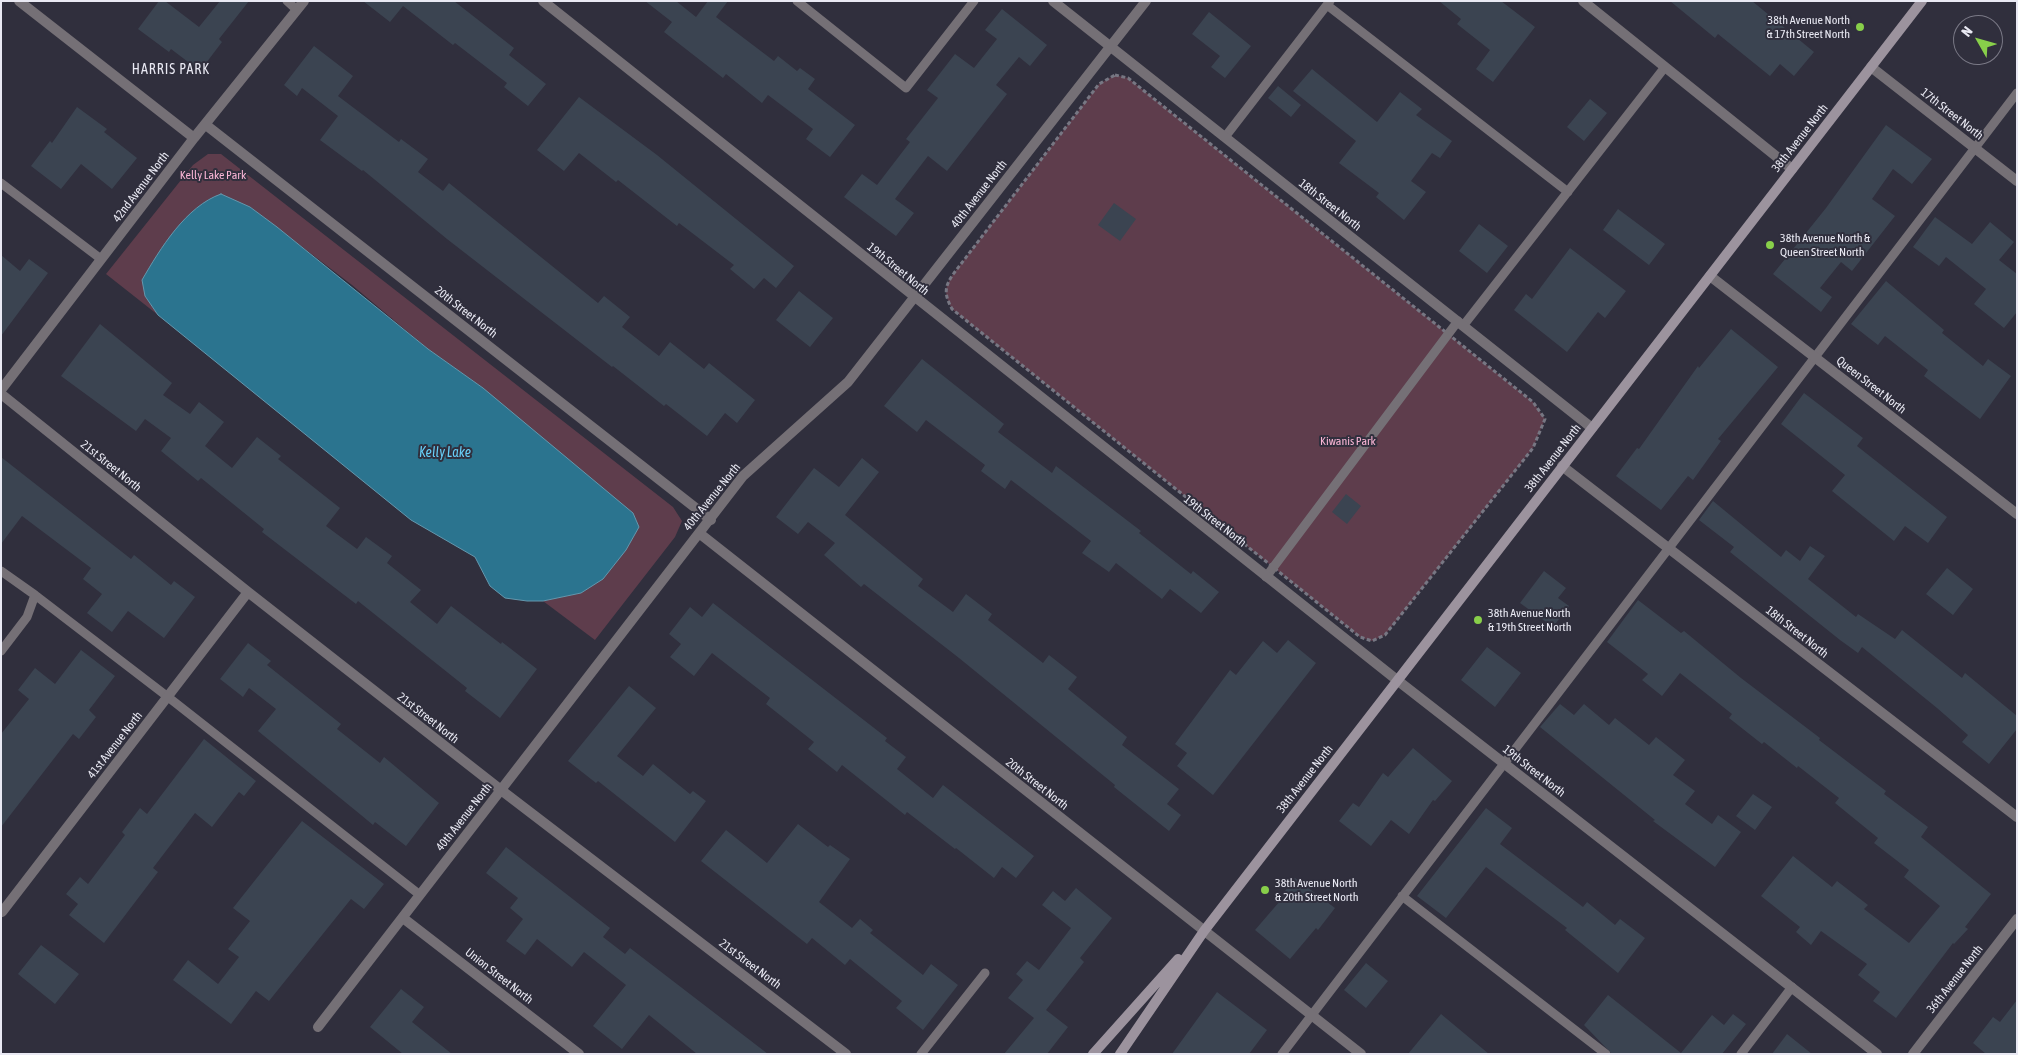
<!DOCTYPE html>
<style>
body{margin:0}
#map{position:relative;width:2018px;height:1055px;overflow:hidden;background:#302f3d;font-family:"Asap Condensed",sans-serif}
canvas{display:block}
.frame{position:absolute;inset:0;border:2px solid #e9e9f3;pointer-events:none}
.north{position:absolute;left:1953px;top:15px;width:50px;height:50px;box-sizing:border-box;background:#302f3d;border:1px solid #7a7986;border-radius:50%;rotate:308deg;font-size:14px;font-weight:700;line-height:20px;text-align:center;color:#e9e9f3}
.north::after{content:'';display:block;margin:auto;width:18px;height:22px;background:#88cf4a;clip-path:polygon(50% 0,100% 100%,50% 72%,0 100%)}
</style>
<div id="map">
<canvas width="2018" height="1055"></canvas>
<div class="frame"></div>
<div class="north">N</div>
</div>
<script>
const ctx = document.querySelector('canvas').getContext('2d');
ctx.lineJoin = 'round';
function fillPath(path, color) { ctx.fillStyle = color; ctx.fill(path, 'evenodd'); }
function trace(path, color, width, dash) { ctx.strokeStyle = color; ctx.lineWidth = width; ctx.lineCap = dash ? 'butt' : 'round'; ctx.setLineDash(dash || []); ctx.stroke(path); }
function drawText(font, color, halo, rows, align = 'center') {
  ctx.font = font + ' "Asap Condensed",sans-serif'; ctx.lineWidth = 4; ctx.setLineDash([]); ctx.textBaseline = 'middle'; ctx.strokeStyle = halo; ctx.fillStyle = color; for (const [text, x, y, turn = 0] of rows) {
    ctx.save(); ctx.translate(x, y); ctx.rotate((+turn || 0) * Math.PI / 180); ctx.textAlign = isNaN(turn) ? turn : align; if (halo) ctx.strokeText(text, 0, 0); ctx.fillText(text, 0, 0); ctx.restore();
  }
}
fillPath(new Path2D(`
 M1115,75L1128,78L1533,402L1545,419L1533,448L1385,635L1372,641L1360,637L952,309C944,294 944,287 954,273L1099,84Z
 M208,154H221L673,507L682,521L675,537L595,640L543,601L581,593L483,388L428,349L352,285L250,207L145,296L158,315L106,274L193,165Z`), '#5e3d4c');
const water = new Path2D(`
 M221,194L250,207L277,227L428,349L483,388L633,513L639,527L626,550L603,579L581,593L543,601H527L505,598L490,586L475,557L411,520L158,315L145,296L142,280C160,249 186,206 221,194Z`);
fillPath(water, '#2b748f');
trace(water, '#6497ad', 1);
fillPath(new Path2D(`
 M159,1H165L199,27L220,1H249L219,39L222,42L200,71L171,49L169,52L138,29Z
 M363,1H454L514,48L509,55L546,84L528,106L504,87L507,83L455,43L453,45L403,6L390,22Z
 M645,1H676L696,17L708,1H728L716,17L774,61L778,56L797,71L800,68L815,79L808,89L855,125L830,157L806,139L813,129L768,95L762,103L726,74L723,78L664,32L672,22Z
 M1439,1H1501L1535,27L1493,82L1476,69L1490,50L1457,24L1461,19Z
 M1670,1H1752L1814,52L1794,76L1780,64L1770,76L1718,34L1715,38Z
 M1002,9L1047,45L1030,66L1019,57L996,85L1007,94L947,171L928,156L895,199L914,213L896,236L844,197L862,174L877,185L910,142L906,139L938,98L927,90L955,54L974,68L997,39L985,30Z
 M1209,12L1251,46L1225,78L1211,67L1220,56L1192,34Z
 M314,46L353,76L338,96L399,142L401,139L428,159L418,172L443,191L449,183L598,303L604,296L630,317L622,327L659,356L670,342L704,369L709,363L755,400L737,423L725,413L707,436L666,404L664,406L613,366L612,367L447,239L363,170L362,171L320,140L338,116L302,88L297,96L284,85Z
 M1312,69L1377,122L1400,92L1422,109L1416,115L1452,141L1440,158L1432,153L1411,181L1426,192L1404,220L1376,197L1379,193L1339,163L1356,141L1293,91Z
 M1278,86L1301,105L1291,117L1268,98Z
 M579,97L657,155L794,266L776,288L764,278L754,289L730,269L734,265L679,223L677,226L618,180L616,182L579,153L564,171L537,150Z
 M1590,99L1607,113L1584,141L1567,127Z
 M77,107L107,129L104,132L137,158L112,189L81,164L61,189L31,166L50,141L52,143Z
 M1886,125L1932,159L1912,184L1893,169L1872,199L1895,216L1852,271L1841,262L1820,288L1832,297L1821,312L1773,274L1826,208Z
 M1114,203L1136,219L1120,241L1098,225Z
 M1618,209L1665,244L1649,265L1603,230Z
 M1935,217L1972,244L1990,222L2014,242L1999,260L2017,274V312L2004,328L1974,304L1986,289L1946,257L1939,266L1913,247Z
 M1479,224L1508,246L1487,273L1459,251Z
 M1570,248L1626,291L1605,318L1598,312L1567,352L1514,310L1526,294L1532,299Z
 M1,255L20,271L29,259L48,273L1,336Z
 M1886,281L1944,330L1942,333L1983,366L1988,359L2011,376L1980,419L1924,376L1928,370L1885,336L1878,345L1851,324Z
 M799,291L833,318L810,347L776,320Z
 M100,324L172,383L163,395L190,414L199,402L224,422L205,446L232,468L257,437L281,456L278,459L340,508L326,526L357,549L366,537L392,556L387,563L421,590L410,602L437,624L451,606L501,644L502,642L537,669L500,718L465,691L467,688L358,601L356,604L305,565L262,532L264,529L201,478L198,481L161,451L171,438L145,419L136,431L61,376Z
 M1731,329L1778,367L1718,439L1721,441L1693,480L1688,476L1661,510L1616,476L1637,448L1639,449L1698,366L1699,368Z
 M922,359L1004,424L998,432L1052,473L1056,466L1141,531L1139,533L1191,574L1193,571L1219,592L1201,613L1170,589L1162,599L1116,563L1109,572L1082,553L1091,541L1011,480L1005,489L981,471L985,465L926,420L917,432L884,406Z
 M1804,393L1863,438L1857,446L1947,517L1928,543L1905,526L1894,541L1832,491L1845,475L1781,424Z
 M1,457L131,559L134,555L171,585L174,581L195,597L164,638L128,611L112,632L87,613L102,594L83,579L91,568L22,516L1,544Z
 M862,458L879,472L845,515L923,579L918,586L953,612L966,594L992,614L988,620L1043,663L1049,655L1077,677L1068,689L1127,737L1122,745L1179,789L1167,804L1181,815L1169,831L1114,787L1115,785L959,658L864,584L861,587L824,555L835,543L808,522L798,534L776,517L814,468L839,487Z
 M1346,494L1361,506L1347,524L1332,512Z
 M1713,501L1781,557L1786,550L1800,561L1810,546L1825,556L1808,579L1856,617L1858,614L1895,639L1902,630L1962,678L1965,673L2017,716V729L1989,764L1962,742L1968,735L1937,708L1862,647L1858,653L1840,640L1730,552L1734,547L1699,520Z
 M1947,568L1973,589L1953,615L1926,594Z
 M1544,571L1566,588L1558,598L1569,606L1553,627L1520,603Z
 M1638,600L1681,633L1684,631L1741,678L1820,738L1819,740L1886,791L1884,794L1928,827L1921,837L1991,894L1965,927L1968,929L1954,944L1953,943L1896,1018L1873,1001L1880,992L1858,975L1867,964L1821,931L1811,945L1796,932L1800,927L1761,896L1793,856L1832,887L1837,881L1868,905L1864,909L1909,943L1940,906L1904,877L1909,870L1874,843L1878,838L1835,803L1839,798L1798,766L1797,768L1764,742L1762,744L1729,718L1732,714L1680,673L1662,696L1642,680L1648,674L1607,642Z
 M713,603L887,738L885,741L906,757L897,769L933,798L943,785L1034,856L1016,878L1002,867L994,878L956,848L955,849L907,812L905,815L842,765L837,772L808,749L814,742L766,704L770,698L712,653L694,676L670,657L681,644L669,634L690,607L702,617Z
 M1288,640L1316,663L1213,795L1177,766L1187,753L1175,744L1230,670L1236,675L1263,641L1277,653Z
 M248,643L271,661L267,665L341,724L337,729L380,763L384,757L439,803L406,846L375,822L373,825L361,815L258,731L276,709L249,688L243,697L220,679Z
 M1487,647L1521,673L1495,707L1461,680Z
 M81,650L115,676L89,710L96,717L79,739L73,734L1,827V734L29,699L18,690L35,668L55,684Z
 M629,686L656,708L617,756L643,776L653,764L690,794L693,791L706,801L675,842L598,781L596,783L568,761Z
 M1560,704L1574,715L1584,704L1609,725L1615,718L1649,745L1656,737L1685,760L1673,775L1695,791L1685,804L1712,824L1718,815L1741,832L1715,867L1653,821L1655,820L1540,727Z
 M204,739L256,781L244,796L239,792L212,827L195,813L153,868L158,872L104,943L69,915L78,904L66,894L80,877L88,884L125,835L122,832L140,808L147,814Z
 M1413,748L1452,781L1435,801L1433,800L1409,834L1391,820L1371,846L1339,821L1353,803L1359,807L1383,773L1388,777Z
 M1753,794L1772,807L1755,830L1736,816Z
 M1486,808L1512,828L1500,844L1583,907L1587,902L1615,925L1620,919L1645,938L1618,973L1565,930L1567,928L1486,867L1446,918L1417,896Z
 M302,821L384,884L364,909L351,899L269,1001L256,991L231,1024L173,980L188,960L218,984L239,957L228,949L250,921L233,908Z
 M798,824L828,847L830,845L850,859L819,902L852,928L860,919L873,930L870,933L923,975L931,964L958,985L923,1030L896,1008L902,1001L850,959L845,965L812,938L807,944L701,861L726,830L767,863Z
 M506,847L610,928L603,937L625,954L630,948L768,1054H697L649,1015L622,1049L593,1026L626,985L584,952L572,967L537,939L525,955L506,941L523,919L510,908L518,898L486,873Z
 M1295,878L1335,908L1318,930L1316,928L1290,959L1255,930L1280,901L1278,900Z
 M1076,888L1112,918L1080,958L1084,962L1046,1010L1068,1027L1047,1054H1004L1034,1018L1008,998L1023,980L1016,974L1027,961L1039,970L1071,928L1042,905L1053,891L1065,901Z
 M41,945L79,974L55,1004L18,974Z
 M1366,963L1388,981L1366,1008L1344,990Z
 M401,989L424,1007L412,1022L452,1054H403L370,1027Z
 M1217,992L1267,1030L1249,1054H1172Z
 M1608,995L1681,1053L1712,1015L1724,1025L1733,1014L1746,1024L1722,1054H1612L1584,1025Z
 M2017,1000V1054H1986L1973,1043L1993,1017L2000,1022Z
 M1441,1014L1489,1054H1408Z
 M1787,1034L1812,1054H1772Z`), '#3b4451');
trace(new Path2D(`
 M1115,75L1128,78L1533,402L1545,419L1533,448L1385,635L1372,641L1360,637L952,309C944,294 944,287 954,273L1099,84Z`), '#777783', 3, [4, 2.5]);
trace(new Path2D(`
 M287,1L297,10
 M797,1L906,88L974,1
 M1327,5L1568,192
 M1225,137L1330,1
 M1,183L101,259
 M1463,326L1665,67
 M1,571L35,595L27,617L1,651
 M1266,577L1458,321
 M35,595L168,697L420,895
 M1402,896L1606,1054
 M921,1054L985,973
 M1282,1054L2017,93
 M1741,1054L1792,987`), '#757076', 9);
trace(new Path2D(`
 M19,1L194,138
 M543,1L1397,680L1877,1054
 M1053,1L1592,428
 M1583,1L1792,169
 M1871,67L2017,181
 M206,125L711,520
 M1710,276L2017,514
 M1,390L194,138L304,1
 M1,394L248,592L501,790L846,1054
 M1562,466L2017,817
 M699,533L1361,1054
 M2,912L248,592
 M403,918L579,1054
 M318,1027L743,476L848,382L1146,1
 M1913,1054L2017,919`), '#757076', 10);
trace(new Path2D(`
 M1093,1054L1178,959
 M1120,1054L1204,931L1922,1`), '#9c939e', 10);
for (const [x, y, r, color] of [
 [1860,27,5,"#88cf4a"],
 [1770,245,5,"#88cf4a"],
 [1478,620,5,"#88cf4a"],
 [1265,890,5,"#88cf4a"]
]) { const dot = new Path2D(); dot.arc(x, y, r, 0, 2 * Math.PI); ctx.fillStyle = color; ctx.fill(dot); trace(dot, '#302f3d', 2); }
drawText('12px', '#e9e9f3', '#302f3d', [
 ["38th Avenue North",1850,20,"right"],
 ["& 17th Street North",1850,34,"right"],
 ["38th Avenue North &",1780,238],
 ["Queen Street North",1780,252],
 ["38th Avenue North",1488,613],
 ["& 19th Street North",1488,627],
 ["38th Avenue North",1275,883],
 ["& 20th Street North",1275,897]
], 'left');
drawText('12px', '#e9e9f3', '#302f3d', [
 ["17th Street North",1952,114,38],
 ["38th Avenue North",1800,138,-52],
 ["42nd Avenue North",141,187,-53],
 ["40th Avenue North",979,194,-52],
 ["18th Street North",1330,205,38],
 ["19th Street North",898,269,39],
 ["20th Street North",466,312,38],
 ["Queen Street North",1871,385,38],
 ["38th Avenue North",1553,458,-52],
 ["21st Street North",111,466,39],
 ["40th Avenue North",712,497,-51],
 ["19th Street North",1215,521,38],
 ["18th Street North",1797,632,38],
 ["21st Street North",428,718,38],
 ["41st Avenue North",115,745,-52],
 ["19th Street North",1534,771,38],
 ["38th Avenue North",1305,779,-52],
 ["20th Street North",1037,784,38],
 ["40th Avenue North",464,817,-52],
 ["21st Street North",750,964,37],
 ["Union Street North",499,976,38],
 ["36th Avenue North",1955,979,-52]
]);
drawText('12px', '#fab5d5', '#302f3d', [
 ["Kelly Lake Park",213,175],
 ["Kiwanis Park",1348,441]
]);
ctx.letterSpacing = '1px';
drawText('14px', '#e9e9f3', '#302f3d', [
 ["HARRIS PARK",171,70]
]);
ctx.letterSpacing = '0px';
drawText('italic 14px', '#67cff8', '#302f3d', [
 ["Kelly Lake",445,453]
]);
</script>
